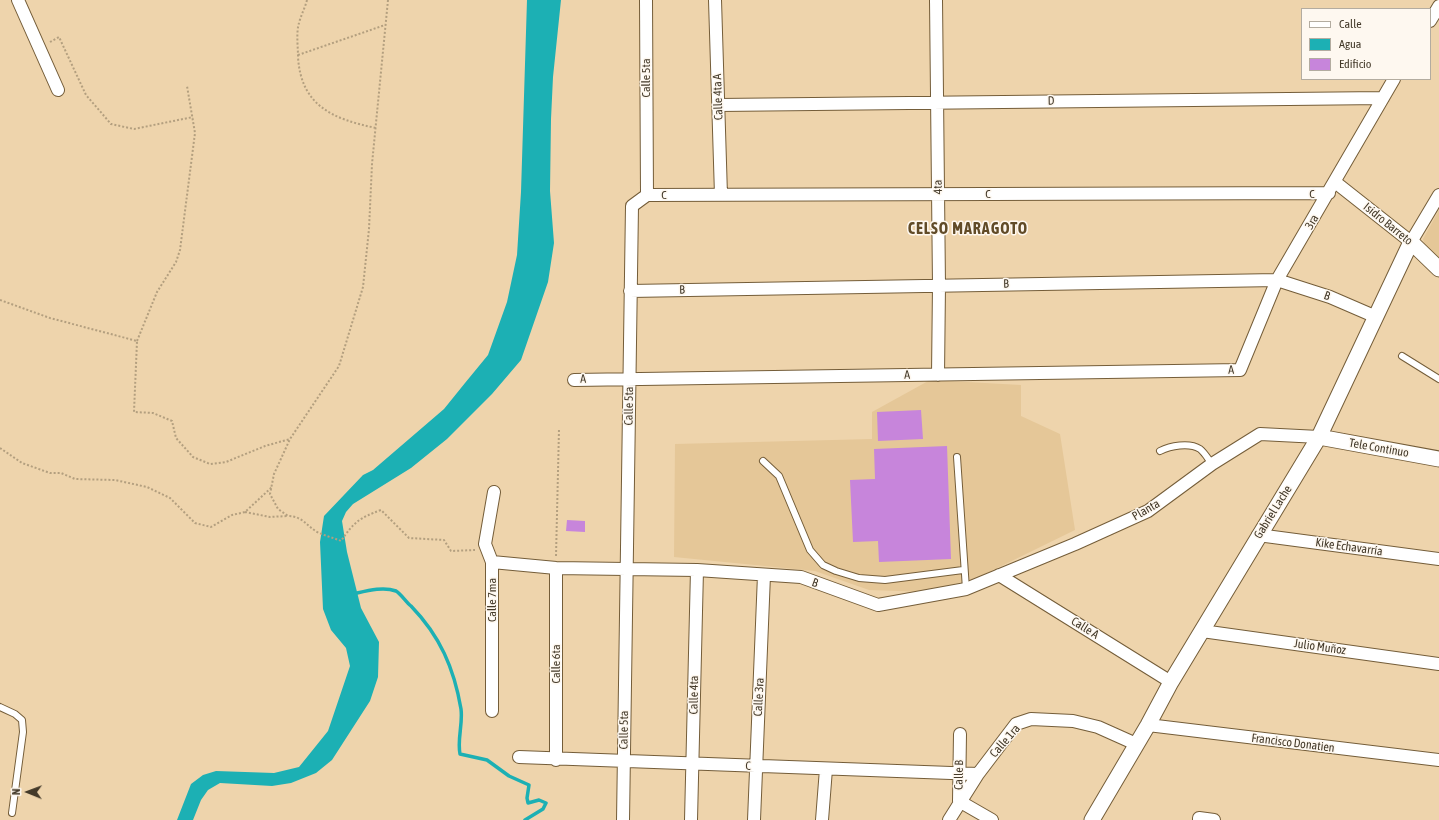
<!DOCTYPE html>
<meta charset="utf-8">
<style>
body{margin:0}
#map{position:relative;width:1439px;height:820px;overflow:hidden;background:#eed4ac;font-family:"Asap Condensed",sans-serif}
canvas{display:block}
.legend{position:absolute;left:1301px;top:8px;width:130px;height:72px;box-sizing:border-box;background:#fef8f0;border:1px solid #b3aca0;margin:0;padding:5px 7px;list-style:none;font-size:12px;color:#433929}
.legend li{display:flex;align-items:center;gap:8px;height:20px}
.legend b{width:20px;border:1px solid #b3aca0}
.north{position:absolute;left:8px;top:772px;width:40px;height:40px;-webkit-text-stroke:3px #fef8f0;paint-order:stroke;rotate:271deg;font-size:11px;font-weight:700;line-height:16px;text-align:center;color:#433929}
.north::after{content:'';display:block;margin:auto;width:14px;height:18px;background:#433929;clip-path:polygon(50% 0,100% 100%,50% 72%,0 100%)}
</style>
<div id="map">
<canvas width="1439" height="820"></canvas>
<ul class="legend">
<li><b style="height:5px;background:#fff"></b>Calle</li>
<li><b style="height:11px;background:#1cb0b4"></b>Agua</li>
<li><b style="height:11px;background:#c785db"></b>Edificio</li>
</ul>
<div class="north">N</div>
</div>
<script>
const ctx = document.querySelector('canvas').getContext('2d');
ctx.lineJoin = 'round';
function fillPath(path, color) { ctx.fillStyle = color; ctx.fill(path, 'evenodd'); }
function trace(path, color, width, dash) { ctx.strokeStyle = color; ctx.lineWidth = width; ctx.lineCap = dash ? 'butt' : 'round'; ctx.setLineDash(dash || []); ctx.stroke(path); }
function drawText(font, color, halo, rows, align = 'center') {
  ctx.font = font + ' "Asap Condensed",sans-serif'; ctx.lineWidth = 3; ctx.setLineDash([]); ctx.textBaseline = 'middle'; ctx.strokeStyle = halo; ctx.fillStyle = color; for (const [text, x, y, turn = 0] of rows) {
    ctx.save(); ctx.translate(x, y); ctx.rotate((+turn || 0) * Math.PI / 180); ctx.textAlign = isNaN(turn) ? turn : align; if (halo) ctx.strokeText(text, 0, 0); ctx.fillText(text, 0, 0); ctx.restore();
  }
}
fillPath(new Path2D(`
 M1439,210V260L1425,247L1423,239Z
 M930,380L1021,385V416L1060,434L1075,530L979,577L927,592L869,590L815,571L674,557L675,444L872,439V412Z`), '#e5c798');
fillPath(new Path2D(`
 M527,0H561L553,77L551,119L550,191L554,243L548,282L521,360L492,394L447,439L411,468L353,504L346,512L342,521L347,552L361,608L379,642L378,677L370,701L332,760L316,773L291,783L272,786L220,783L208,790L201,800L193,820H177L191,784L203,775L216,771L274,773L299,767L328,731L350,666L346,648L331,630L323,609L320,542L324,516L363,475L373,470L444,409L465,383L488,355L507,302L517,255L521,192Z`), '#1cb0b4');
trace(new Path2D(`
 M353,594C366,591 383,586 396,591C401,594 406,602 411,606C440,636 454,668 461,709C463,725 457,739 460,754L487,760L509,776L529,785L527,798L528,803L539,800L546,803L543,809L525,820`), '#1cb0b4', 3.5);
fillPath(new Path2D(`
 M921,410L923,439L878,441L877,412Z
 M947,446L951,559L879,562L878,541L853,542L850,480L875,479L874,449Z
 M567,520L585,521V532L566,531Z`), '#c785db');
const service = new Path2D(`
 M1402,356L1439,379
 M1160,451C1170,446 1189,442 1200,449C1205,453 1208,459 1212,464
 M957,457L966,589
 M763,461L779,476L810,550L823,565L836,571L859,578L885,580L963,570
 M0,707L15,714L22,720L23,732L12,813`);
const minor = new Path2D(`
 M18,0L58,90
 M715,0L721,195
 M936,0L939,285L938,375
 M1430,21L1439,6
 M719,105L1383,98
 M1335,182L1411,242L1439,195
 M647,195L1329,193
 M630,291L1277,280L1330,297L1374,316
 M574,380L1240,370L1277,280L1394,79
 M1258,535L1439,559
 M492,562L556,568L697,570L801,577L878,605L966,589L1075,544L1148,511L1212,464L1260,434L1319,437
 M556,568V760
 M999,575L1171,682
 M1202,631L1439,664
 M492,711V562L485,544L494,492
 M1148,725L1439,760
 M960,734L959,801L992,820
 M519,757L978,774
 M623,820L632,206L647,195L646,0
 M691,820L697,570
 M754,820L764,575
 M822,820L826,769
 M949,820L978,774L1016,724L1031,719L1073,721L1098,727L1136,744
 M1199,820V818L1214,820`);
const tertiary = new Path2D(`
 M1319,437L1439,459
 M1092,820L1148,725L1171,682L1319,437L1411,242L1439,269`);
trace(service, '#745d39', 8);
trace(minor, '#745d39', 14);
trace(tertiary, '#745d39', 17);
trace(new Path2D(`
 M307,0C305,8 301,15 299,23C296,33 298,46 298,57C301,106 333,119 376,128
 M388,0L372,164L369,229L363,287L339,366L290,439L274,474L270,494L278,509L288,516C303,516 307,527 319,533C326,536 334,538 341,541C354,522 359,518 381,510L409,538L444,540L451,551L475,550
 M50,42L59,37L86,95L111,124L134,129L193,117
 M298,55L385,25
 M0,300L50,318L137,341L134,412L153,413L172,421L176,438L193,457L210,464L226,462L265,446L290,439
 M137,341L157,292L176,262L180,250L195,133L187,86
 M0,448L22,463L50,473H61L75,479L115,480L147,487L170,498L195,523L211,527L232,515L245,512L272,487
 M245,512L270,517L287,516
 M556,556L559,429`), '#b39f7f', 2, [2, 2]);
trace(service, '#fff', 6);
trace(minor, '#fff', 12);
trace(tertiary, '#fff', 15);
drawText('12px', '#433929', '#fef8f0', [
 ["Calle 5ta",646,78,-90],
 ["Calle 4ta A",718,97,-92],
 ["D",1051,101,-1],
 ["4ta",938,187,-91],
 ["C",988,194],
 ["C",1312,194],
 ["C",664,195],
 ["3ra",1312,222,-59],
 ["Isidro Barreto",1388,224,39],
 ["B",1006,284,-1],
 ["B",682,290,-1],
 ["B",1327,296,20],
 ["A",1231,370,-1],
 ["A",907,375,-1],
 ["A",583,379,-1],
 ["Calle 5ta",629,406,-89],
 ["Tele Continuo",1379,448,10],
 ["Planta",1146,510,-30],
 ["Gabriel Lache",1273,512,-58],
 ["Kike Echavarría",1349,547,8],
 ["B",815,583,20],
 ["Calle 7ma",492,600,-90],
 ["Calle A",1085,628,32],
 ["Julio Muñoz",1320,647,8],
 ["Calle 6ta",556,664,-90],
 ["Calle 4ta",694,695,-89],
 ["Calle 3ra",759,697,-87],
 ["Calle 5ta",624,730,-89],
 ["Calle 1ra",1005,741,-49],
 ["Francisco Donatien",1293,743,7],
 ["C",748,766,2],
 ["Calle B",959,775,-89]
]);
ctx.letterSpacing = '1px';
drawText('bold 16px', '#614b27', '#fef8f0', [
 ["CELSO MARAGOTO",968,229]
]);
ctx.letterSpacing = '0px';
</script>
